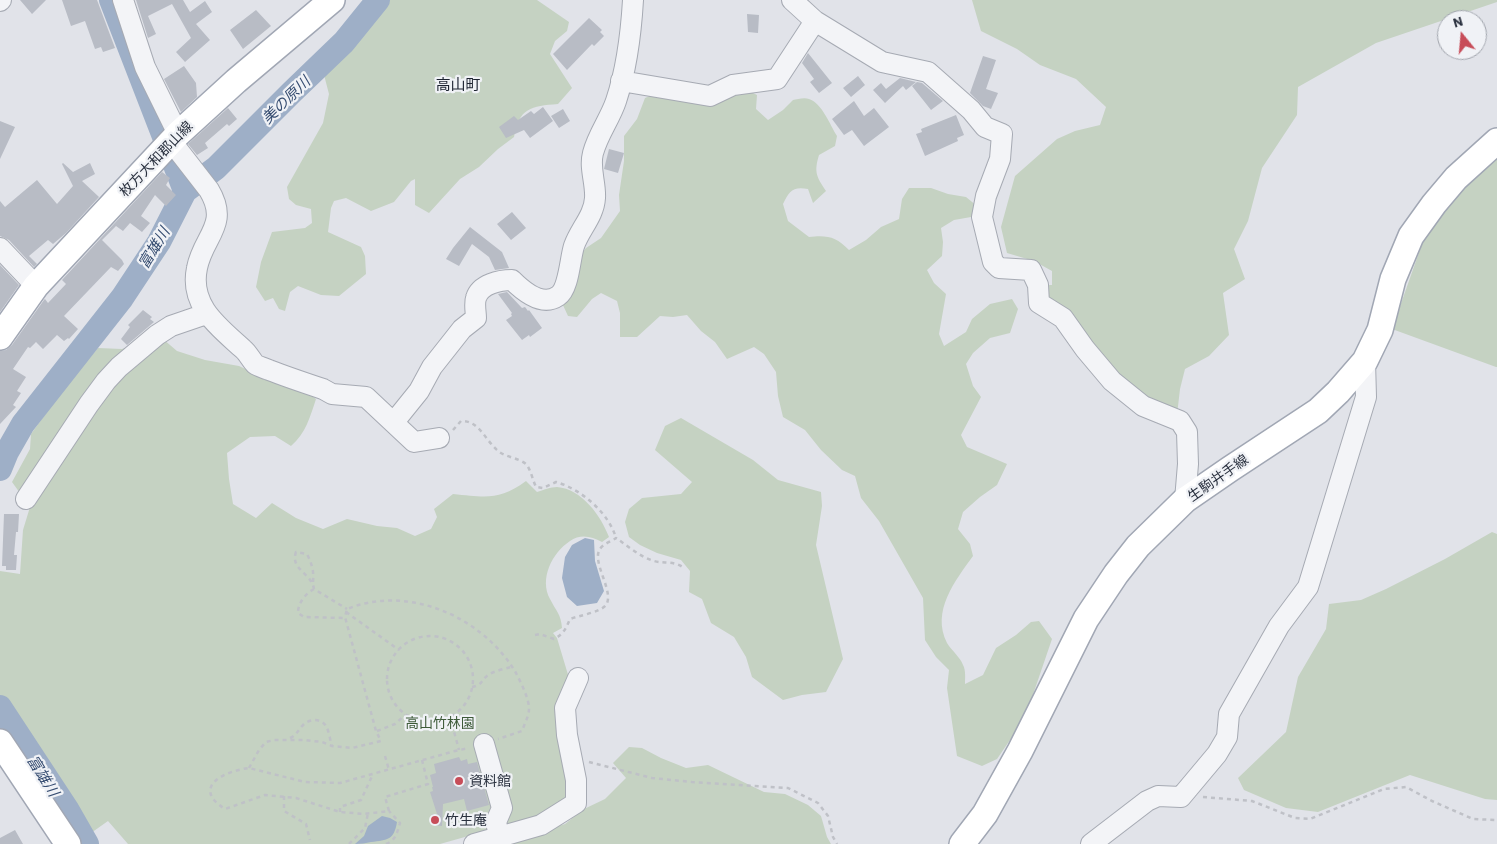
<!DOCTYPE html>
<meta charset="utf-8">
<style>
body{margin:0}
#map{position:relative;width:1497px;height:844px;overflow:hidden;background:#e1e3e9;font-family:Barlow,sans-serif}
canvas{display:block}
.north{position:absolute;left:1437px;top:10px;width:50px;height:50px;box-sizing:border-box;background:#f0f2f6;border:1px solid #a1a5ad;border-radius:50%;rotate:343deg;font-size:14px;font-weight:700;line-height:20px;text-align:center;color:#2a313f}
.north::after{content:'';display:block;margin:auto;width:18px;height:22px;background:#c74d59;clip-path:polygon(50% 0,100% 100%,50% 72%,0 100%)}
</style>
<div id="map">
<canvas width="1497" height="844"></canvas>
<div class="north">N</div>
</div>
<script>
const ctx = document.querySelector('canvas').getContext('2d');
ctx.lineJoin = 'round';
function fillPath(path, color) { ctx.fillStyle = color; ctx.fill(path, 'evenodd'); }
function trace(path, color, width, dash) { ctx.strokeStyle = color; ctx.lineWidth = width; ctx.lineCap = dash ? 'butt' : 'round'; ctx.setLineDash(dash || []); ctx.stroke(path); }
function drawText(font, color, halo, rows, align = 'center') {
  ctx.font = font + ' Barlow,"Noto Sans JP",sans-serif'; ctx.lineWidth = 4.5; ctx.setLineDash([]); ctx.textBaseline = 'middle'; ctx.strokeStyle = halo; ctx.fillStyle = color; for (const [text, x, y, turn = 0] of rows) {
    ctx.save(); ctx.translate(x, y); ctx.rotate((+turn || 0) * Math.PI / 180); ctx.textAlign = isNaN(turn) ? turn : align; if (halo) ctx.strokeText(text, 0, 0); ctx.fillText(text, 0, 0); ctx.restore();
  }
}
fillPath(new Path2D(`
 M383,0H537L569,22L567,31L555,41L550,54L572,88L558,104C531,106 519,108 514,137L498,149L479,167L460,179L429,213L415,205V179L411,181L394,202L371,211L346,198L334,201L331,208L328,232L361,247L365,256L366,274L339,296L321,295L298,286L290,292L285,311L279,309L273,298L265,301L256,287L261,262L272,232L305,228L312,223L311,209L296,205L289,199L287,187L323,123L329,94L323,71L342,51Z
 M972,0H1497V2L1376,43L1298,87L1297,115L1262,168L1248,221L1234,249L1245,279L1223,293L1229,335L1209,356L1185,369L1180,389L1177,415L1124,384L1045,299L1044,285H1052V271L1034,261L1007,253L1001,227L1015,176L1057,139L1075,131L1100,125L1106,107L1076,79L1040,65L1017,49L981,31Z
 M747,90L757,95L756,109L768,120L783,110L793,100C797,99 805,97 809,99C822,103 830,125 837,136L835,146L819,155C814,172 816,176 826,191L813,203L808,189C793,186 789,191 783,204L788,221L809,237C828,235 836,237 849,250L866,240L881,227L899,219L902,199L909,188H931L948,194L966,197L977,206L971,217L954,220L941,228L943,242L942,256L927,270L934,283L946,294L939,334L944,346L966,332L972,319L990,304L1012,299L1018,309L1010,333L990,338L973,353L966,364L973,386L981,397L961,435L967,447L1007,464L997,485L980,497L963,512L958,529L970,544L973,556C955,581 931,611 947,643C952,651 960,657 963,665C966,670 965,679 965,684L983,675L996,648L1016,635L1031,622L1039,621L1052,639L1025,718L997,759L982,766L957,756L947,688L949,670L936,657L925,640L923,598L879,521L861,498L855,476L842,470L821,450L805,430L783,417L778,396L776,372L764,354L754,347L727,359L715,342L701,331L687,315L673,317L660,316L637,337H620V313L617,301L601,293L592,299L577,317L568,316L562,303L577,259L586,248L601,238L620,211L619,195L624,161V136L637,119L645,98L659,92Z
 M1497,152V367H1496L1392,329L1428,227Z
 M163,339L177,351L205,360L239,366L279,385L305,391L316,399C310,417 306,433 291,446L275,436L250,437L227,453L229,479L233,504L256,518L272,503L296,518L323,529L347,519L377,526L397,528L415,536L431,529L437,517L434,509L453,494C485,497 499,501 526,481L537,492C543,490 551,487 557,487C582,489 601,516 609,537L602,542C591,536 580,534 570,541C552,553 539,579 550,599C556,611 561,614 562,628L553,633L557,638L569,678L573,790L557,811L440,844H128L108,821L91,833L56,776L0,697V571L20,574L23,530L30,507L12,482L30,449L31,434L67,384L98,348L122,349L140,342Z
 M681,418L753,460L778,480L821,492L822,506L816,545L843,659L826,692L802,695L783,700L752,677L746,657L734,637L711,623L702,599L689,592L690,571L681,560L657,553L640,545L629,537L625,522L629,509L642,498L681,494L692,482L655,450L665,426Z
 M1492,532L1497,534V800L1485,799L1410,775L1318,812L1286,808L1244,790L1238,778L1286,732L1298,677L1326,629L1329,604L1361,600L1386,589L1445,559Z
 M629,747L642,748L661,758L686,768L708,765L764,792L785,794L808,805L821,816L827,837L831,844H502L565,824L584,809L605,799L626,778L613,763Z`), '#c5d2c2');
fillPath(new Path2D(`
 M585,538L594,540L595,561L604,591L597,603L577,606L567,597L562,578L565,557L572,545Z
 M382,816L390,818L397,822C394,840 388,840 371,842C366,843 361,844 355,844L364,836L368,826Z`), '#9eafc7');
trace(new Path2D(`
 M111,0L185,191
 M0,469L7,452L23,424L122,298L159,242L185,191L216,168L292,92L344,42L378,0
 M0,707L67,809L87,844`), '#9eafc7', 24);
fillPath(new Path2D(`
 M20,0H46L32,14Z
 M62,0H97L115,48L103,52L101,47L95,49L85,21L71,26Z
 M136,0H183L190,12L205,1L212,12L196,24L210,40L185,62L176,52L191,38L172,4L148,16L156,34L148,38Z
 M256,10L271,26L243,49L230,30Z
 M747,14L759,15L758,33L748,32Z
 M589,18L602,30L600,32L604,36L594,46L592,44L567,70L553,54Z
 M808,53L832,83L819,93L810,82L814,79L802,63Z
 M983,56L996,60L986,89L998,93L991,109L983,106L970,93Z
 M184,66L196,83L197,97L181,112L164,79Z
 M858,76L865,85L851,97L843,88Z
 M900,78L916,82L906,90L903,86L885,103L873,90L881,83L886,89Z
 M917,82L922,83L943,101L931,110L912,86Z
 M854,101L864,116L874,108L889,127L864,146L852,130L844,135L832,119Z
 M543,107L553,121L530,138L524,130L506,138L499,127L514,116L518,120L531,111L534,114Z
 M228,108L237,119L229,126L227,124L205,143L208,148L197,155L188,144Z
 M563,109L570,121L559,128L551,116Z
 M956,115L964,135L957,138L958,141L925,156L916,134L922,132L921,129Z
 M0,121L15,127L0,159Z
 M609,149L624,153L618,173L604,169Z
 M63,163L73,172L90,163L95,174L82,181L99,197L66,233L53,244L48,240L29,256L37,264L34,267L9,240L0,236V201L5,207L37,180L57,204L73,186L62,164Z
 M162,172L170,178L166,185L176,195L166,206L155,195L141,216L150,223L142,232L130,223L123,231L116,226L102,240L122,260L124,264L118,271L111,267L64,316L78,329L69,339L68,338L64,341L57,335L43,349L36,342L30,348L28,347L13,369L26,377L17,391L21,393L13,405L16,407L0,424V351L6,350L12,345L44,300L45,299L48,303L66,284L62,280Z
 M512,212L526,228L511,240L497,224Z
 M470,227L502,252L509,268L495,270L489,257L472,244L459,266L446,259L453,248Z
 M0,265L19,285L0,312Z
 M507,292L522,308L525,307L528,311L529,310L542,328L530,337L529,335L522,340L506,320L512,316L511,314L512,313L498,294Z
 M143,310L152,317L150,319L154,322L127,345L121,339L130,327L128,325Z
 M4,514H19L18,532H16L14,555H17L16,570H6V566H2Z
 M459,757L461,761L467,759L468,764L477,762L489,805L467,811L464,799L443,804L442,826L432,825V814H437L430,792L433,791L432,787H433L430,775L436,773L434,764Z
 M15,830L23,844H0V838Z`), '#b8bcc5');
const minor = new Path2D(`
 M123,0L145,67L178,134
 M792,0L815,21L882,62L928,72L971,110L985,127L1002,134L1000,159L986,196L982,217L993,262L999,268L1031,270L1038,285L1039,303L1063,318L1085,349L1112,381L1143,406L1180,421L1187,432L1188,464L1185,500
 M0,1L1,0
 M621,81L710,96L733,85L777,79L815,21
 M171,141L209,190C230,225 203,236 197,268C189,306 219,327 243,349C248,353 251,360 255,364C259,367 265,368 269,370C287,377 305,383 323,389L332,394L366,397L414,442L439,438
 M0,248L36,286
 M394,422L419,391L432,367L462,329L476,318C476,313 474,304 476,298C480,284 500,280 512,280C523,291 542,307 558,296C569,289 570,258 574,246C580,229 594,216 595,198C596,183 589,168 593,153C598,134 610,119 616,101C627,68 631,34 633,0
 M26,499L89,404L106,381L119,367L157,335L171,326L206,314
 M484,744L502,808L496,822L499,836
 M474,844L541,825L576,803V780L567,735L565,708L578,678
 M1091,844L1147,801L1158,796L1181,797L1217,754L1227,737L1229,714L1279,626L1308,587L1366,397L1365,361`);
const major = new Path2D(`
 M0,337L36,286L178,134L236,81L332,0
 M0,742L68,844
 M962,844L985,814L1020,751L1086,619L1116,574L1138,546L1185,500L1230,469L1318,411L1338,392L1365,361L1380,330L1393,279L1411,236L1434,204L1456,178L1497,141`);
trace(minor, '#a6aab3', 22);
trace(major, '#a1a7b4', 28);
trace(new Path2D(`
 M453,430L461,421C478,420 485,439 496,449C504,458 519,457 527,465C531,471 533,481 536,487L543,488L556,482C581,489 609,513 616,538
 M313,582C314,571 312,564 307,554L296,552C290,570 311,572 314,589L347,609
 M314,589C305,594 298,603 298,613L304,617L345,618
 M346,612L399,650
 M535,635L540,634L554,639C564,634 566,628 570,619C578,616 601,612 606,605C615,592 591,562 600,549C603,544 612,541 616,538C628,546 640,557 654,561C665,564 673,560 684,568
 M387 679a43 43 0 1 1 86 0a43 43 0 1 1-86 0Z
 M472,687C483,685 481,680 488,675C494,671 504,669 511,667
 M450,717L459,750
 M377,731L395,724L405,715
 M290,738C297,735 298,730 304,724C310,719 321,718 326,726C329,731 330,740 332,746
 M385,756L389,770
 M422,760L428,784L385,797L389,811L364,814L340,812L296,798L265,795L225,809C190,787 225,771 249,768L305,782L340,783L455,751L469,748
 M589,762L652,778L692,782L788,788L818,803L828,816L833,837L837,844
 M249,768L259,750L266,742L274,740H304L322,742L332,746L352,748L381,741L376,731L345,617L347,609C409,584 483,617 516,673C521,683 529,698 529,709C529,716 524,725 522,731L498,739
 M284,796V811L306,824L310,840
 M1203,797L1252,801L1295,818L1310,819L1384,789L1406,787L1432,801L1473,819L1497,820
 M340,812V807L361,800L373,774
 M349,844L365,828L368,813
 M386,844C396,840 397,833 400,823L389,811`), '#bfc1c7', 2.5, [4, 4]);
trace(minor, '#f3f4f7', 20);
trace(major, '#fff', 25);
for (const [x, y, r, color] of [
 [459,781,5,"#c74d59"],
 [435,820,5,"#c74d59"]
]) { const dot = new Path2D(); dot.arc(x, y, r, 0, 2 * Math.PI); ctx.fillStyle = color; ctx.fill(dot); trace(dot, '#f0f2f6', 2); }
drawText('14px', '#2a313f', '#f0f2f6', [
 ["枚方大和郡山線",156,159,-46],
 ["生駒井手線",1218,478,-35]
]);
drawText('14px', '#3d5a38', '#f0f2f6', [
 ["高山竹林園",440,723]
]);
drawText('14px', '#2a313f', '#f0f2f6', [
 ["資料館",469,781],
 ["竹生庵",445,820]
], 'left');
drawText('15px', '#1c2230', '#f0f2f6', [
 ["高山町",458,85]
]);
drawText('italic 15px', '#364d71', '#f0f2f6', [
 ["美の原川",286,100,-44],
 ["富雄川",154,248,-59],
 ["富雄川",43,776,58]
]);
</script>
